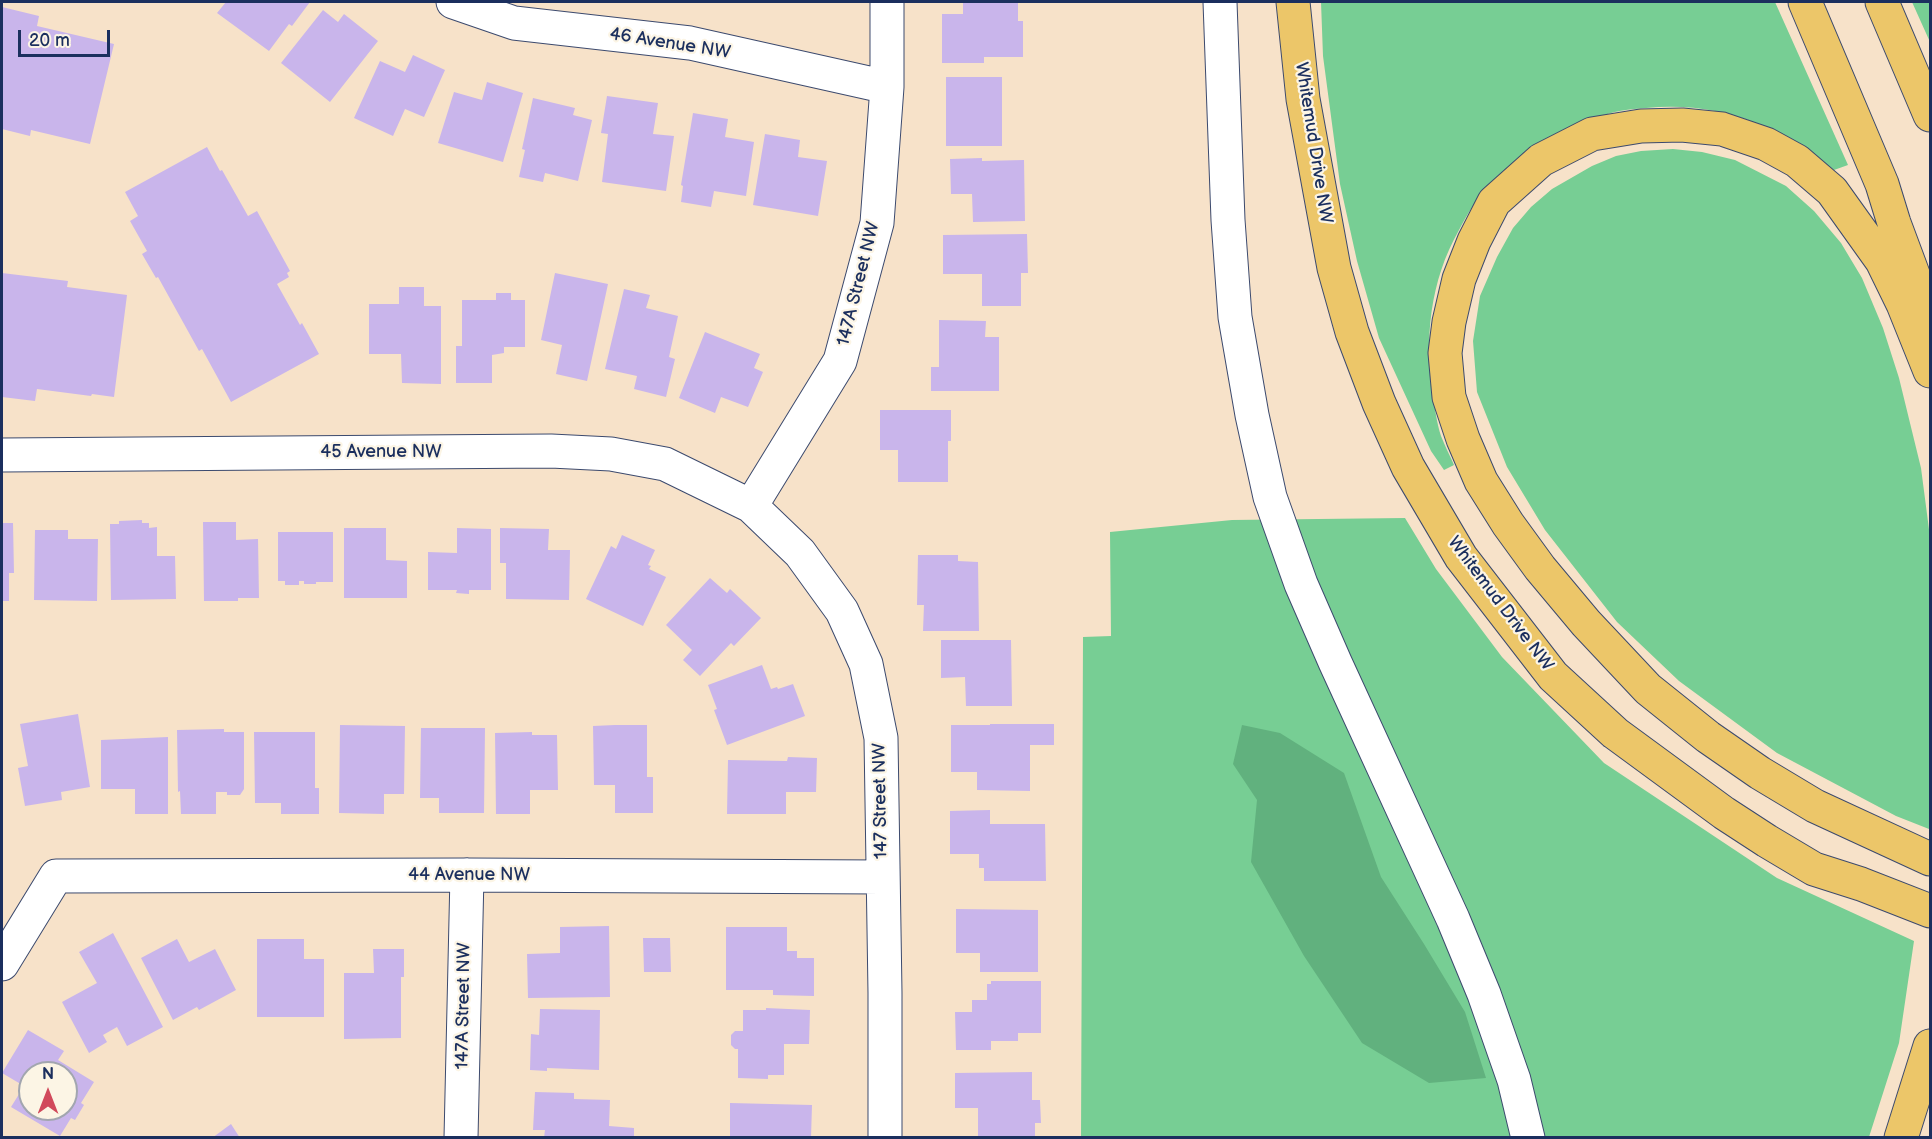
<!DOCTYPE html>
<style>
body{margin:0}
#map{position:relative;width:1932px;height:1139px;overflow:hidden;background:#f7e2c9;font-family:"Balsamiq Sans",sans-serif}
canvas{display:block}
.frame{position:absolute;inset:0;border:3px solid #1b2f5e;pointer-events:none}
.north{position:absolute;left:18px;top:1061px;width:60px;height:60px;box-sizing:border-box;background:#fcf5e5;border:2px solid #a2a6af;border-radius:50%;rotate:0deg;font-size:16px;font-weight:700;line-height:24px;text-align:center;color:#1b2f5e}
.north::after{content:'';display:block;margin:auto;width:21px;height:27px;background:#d1495b;clip-path:polygon(50% 0,100% 100%,50% 72%,0 100%)}
.scale{position:absolute;left:18px;top:30px;width:92px;height:27px;box-sizing:border-box;border:3px solid #1b2f5e;border-top:0;padding-left:8px;font-size:18px;line-height:21px;white-space:nowrap;color:#1b2f5e;-webkit-text-stroke:4px #fcf5e5;paint-order:stroke}
</style>
<div id="map">
<canvas width="1932" height="1139"></canvas>
<div class="frame"></div>
<div class="north">N</div>
<div class="scale">20 m</div>
</div>
<script>
const ctx = document.querySelector('canvas').getContext('2d');
ctx.lineJoin = 'round';
function fillPath(path, color) { ctx.fillStyle = color; ctx.fill(path, 'evenodd'); }
function trace(path, color, width, dash) { ctx.strokeStyle = color; ctx.lineWidth = width; ctx.lineCap = dash ? 'butt' : 'round'; ctx.setLineDash(dash || []); ctx.stroke(path); }
function drawText(font, color, halo, rows, align = 'center') {
  ctx.font = font + ' "Balsamiq Sans",sans-serif'; ctx.lineWidth = 4.5; ctx.setLineDash([]); ctx.textBaseline = 'middle'; ctx.strokeStyle = halo; ctx.fillStyle = color; for (const [text, x, y, turn = 0] of rows) {
    ctx.save(); ctx.translate(x, y); ctx.rotate((+turn || 0) * Math.PI / 180); ctx.textAlign = isNaN(turn) ? turn : align; if (halo) ctx.strokeText(text, 0, 0); ctx.fillText(text, 0, 0); ctx.restore();
  }
}
fillPath(new Path2D(`
 M1321,2H1775L1848,165L1834,170C1778,125 1719,101 1646,108C1631,109 1611,111 1597,118C1579,126 1561,140 1544,151C1528,162 1504,173 1490,185C1477,197 1467,215 1459,230C1430,281 1424,339 1433,396C1435,409 1437,424 1441,436C1445,446 1450,456 1454,465L1444,470L1431,451L1379,338L1357,261L1340,184L1323,56Z
 M1912,2H1930V42Z
 M1673,149L1702,152L1735,160L1786,186L1814,211L1841,243L1862,278L1883,328L1899,378L1921,468L1930,537V818L1929,829L1896,816L1777,753L1679,681L1617,622L1545,530L1507,467L1477,392L1473,341L1480,296L1497,257L1513,228L1531,207L1552,189L1592,166L1616,156L1641,151Z
 M1405,518L1436,569L1502,657L1604,763L1777,878L1914,941L1899,1043L1869,1137L1081,1138L1083,637L1111,636L1110,532L1232,520Z`), '#77ce94');
fillPath(new Path2D(`
 M1242,725L1280,733L1344,773L1381,877L1424,944L1465,1012L1486,1078L1429,1083L1362,1043L1304,956L1251,862L1257,800L1233,764Z`), '#61b17e');
fillPath(new Path2D(`
 M226,2H310L292,26L289,24L269,51L217,13Z
 M963,2H1018V21H1023V57H984V63H942V14H963Z
 M2,7L39,16L37,26L114,44L90,144L31,130L30,136L2,129Z
 M323,10L338,22L344,14L378,41L330,102L281,63Z
 M413,55L445,70L424,117L405,109L393,136L354,118L380,61L405,72Z
 M946,77H1002V146H946Z
 M487,82L523,93L503,162L438,143L454,92L482,100Z
 M607,96L658,103L653,134L674,136L666,191L602,182L608,134L601,133Z
 M533,98L575,108L573,115L592,120L578,181L545,173L543,182L519,177L525,150L522,149Z
 M693,113L728,119L725,137L754,142L746,196L714,191L711,207L681,202L683,186L681,185Z
 M765,134L800,140L798,157L827,161L818,216L753,205Z
 M207,147L220,171L222,170L248,216L257,211L290,271L287,273L289,277L277,284L300,325L302,323L319,354L231,402L202,349L199,351L158,277L156,278L142,254L147,251L130,221L138,216L125,192Z
 M982,158V161L1024,160L1025,221L973,222L972,194H951L950,159Z
 M1027,234L1028,273H1021V306H982V274H943V235Z
 M2,273L68,281L67,287L127,295L114,397L92,394L91,396L37,389L35,401L2,397Z
 M555,273L608,284L587,381L556,374L562,345L541,340Z
 M399,287H424V306H441V384L402,383L401,354H369V304H399Z
 M624,289L650,295L646,308L678,316L669,357L675,359L666,397L634,389L637,376L605,369Z
 M496,293H511V300H525V347H504V353L492,355V383H456V346H462V300H496Z
 M939,320L986,321L985,337H999V391H931V367H939Z
 M705,332L760,354L754,368L763,372L748,407L721,397L715,413L679,398Z
 M880,410H951V441H948V482H898V450H880Z
 M142,520V523H149V528L157,527V556H175L176,599L111,600L110,524H119V521Z
 M203,522H236V540L258,539L259,598H238V601H204Z
 M2,523H13L14,573H9V601H2Z
 M344,528H386V560L407,561V598H344Z
 M457,528L491,529V590H469V594L456,593L457,590H428V552L457,553Z
 M500,528L549,529L548,550H570L569,600L506,599V563H500Z
 M35,530H68V539H98L97,601L34,600Z
 M278,532H333V582H316V584H304V581H299V585H285V581H278Z
 M622,535L655,550L648,565L651,566L649,569L666,577L643,626L586,599L611,546L616,549Z
 M918,555H958V561L978,562L979,631H923L924,605H917Z
 M710,578L727,593L730,589L761,618L734,646L731,643L700,676L683,660L692,650L666,625Z
 M941,640H1011L1012,706H966L965,677L941,678Z
 M762,665L771,689L777,687L778,689L793,684L805,716L727,745L714,710L717,709L708,685Z
 M78,714L90,787L61,792L62,800L25,806L18,768L28,766L20,724Z
 M990,724H1054V745H1030V791L977,790V772H951V725H990Z
 M340,725L405,726L404,794H384V814L339,813Z
 M615,725H647V777H653V813H615V785H594L593,726Z
 M421,728H485L484,813H439V798H420Z
 M224,729V732H244V789L240,795H227V792H216V814H181L180,791L178,792L177,730Z
 M254,732H315V788H319V814H281V803H255Z
 M532,732V735H557L558,790H530V814H496L495,733Z
 M168,737V814H135V789H101V740Z
 M788,757L817,758L816,792H786V814H727L728,760L787,761Z
 M990,810V824H1045L1046,881H984V868H979V854H950V811Z
 M956,909L1038,910V972H980V953H956Z
 M609,926L610,997L528,998L527,954L560,953V927Z
 M726,927H787V951H797V958H814V996L773,995V990H726Z
 M113,933L163,1027L127,1046L117,1027L103,1035L107,1042L89,1053L62,1002L97,983L79,952Z
 M643,938H670L671,972H644Z
 M177,939L189,962L215,949L236,990L199,1010L197,1007L173,1020L141,958Z
 M257,939H304V959H324V1017H257Z
 M373,949H404V977H401V1038L344,1039V973H374Z
 M991,981H1041V1033H1018V1041H991V1050H956L955,1012H972V1000H987V984H991Z
 M766,1008L810,1010L809,1044H784V1075H768V1079L738,1078V1049H735L731,1045V1035L735,1031H743V1010H766Z
 M540,1009L600,1010L599,1070L547,1068V1071L530,1070L531,1034L539,1035Z
 M28,1030L64,1051L58,1060L94,1082L81,1103L84,1105L75,1120L71,1118L60,1136L11,1107L24,1086L2,1073ZM30,1073H66V1109H30Z
 M1032,1072V1100H1040L1041,1123H1035V1138H1019V1136H978V1108H955V1073Z
 M535,1092L574,1093V1099L610,1100L609,1126L634,1128V1138H544L545,1130H533Z
 M730,1103L812,1105L811,1138H730Z
 M231,1124L240,1138H212Z`), '#c9b5eb');
const minor = new Path2D(`
 M453,2L514,23L690,43L887,87
 M1220,2L1228,220L1235,317L1252,415L1270,497L1301,584L1335,662L1453,919L1484,994L1514,1080L1528,1138
 M2,455L551,451L611,454L665,464L751,506L800,553L842,611L866,664L881,738L885,993V1138
 M751,506L840,361L877,223L887,87V2
 M2,964L56,876L467,875L882,877
 M461,1138L467,875`);
const highway = new Path2D(`
 M1293,2L1303,99L1334,268L1352,332L1379,403L1408,467L1461,557L1553,676L1615,733L1724,813L1767,841L1814,869L1861,884L1930,911
 M1805,2L1882,184L1894,223L1923,301L1925,310
 M1882,2L1930,115
 M1930,371L1903,304L1882,261L1832,191L1797,161L1766,144L1722,129L1682,125L1641,126L1592,134L1541,160L1494,202L1474,241L1459,279L1449,322L1445,353L1449,397L1463,439L1481,481L1508,524L1540,568L1586,623L1648,689L1708,737L1760,773L1815,806L1930,859
 M1901,1138L1930,1046`);
trace(minor, '#3c4a6e', 35);
trace(highway, '#3c4a6e', 35);
trace(minor, '#fff', 33);
trace(highway, '#ecc669', 33);
drawText('18px', '#1b2f5e', '#fcf5e5', [
 ["46 Avenue NW",670,44,9],
 ["Whitemud Drive NW",1313,143,81],
 ["147A Street NW",859,284,-76],
 ["45 Avenue NW",381,452],
 ["Whitemud Drive NW",1500,604,53],
 ["147 Street NW",881,801,-91],
 ["44 Avenue NW",469,875],
 ["147A Street NW",464,1006,-89]
]);
</script>
